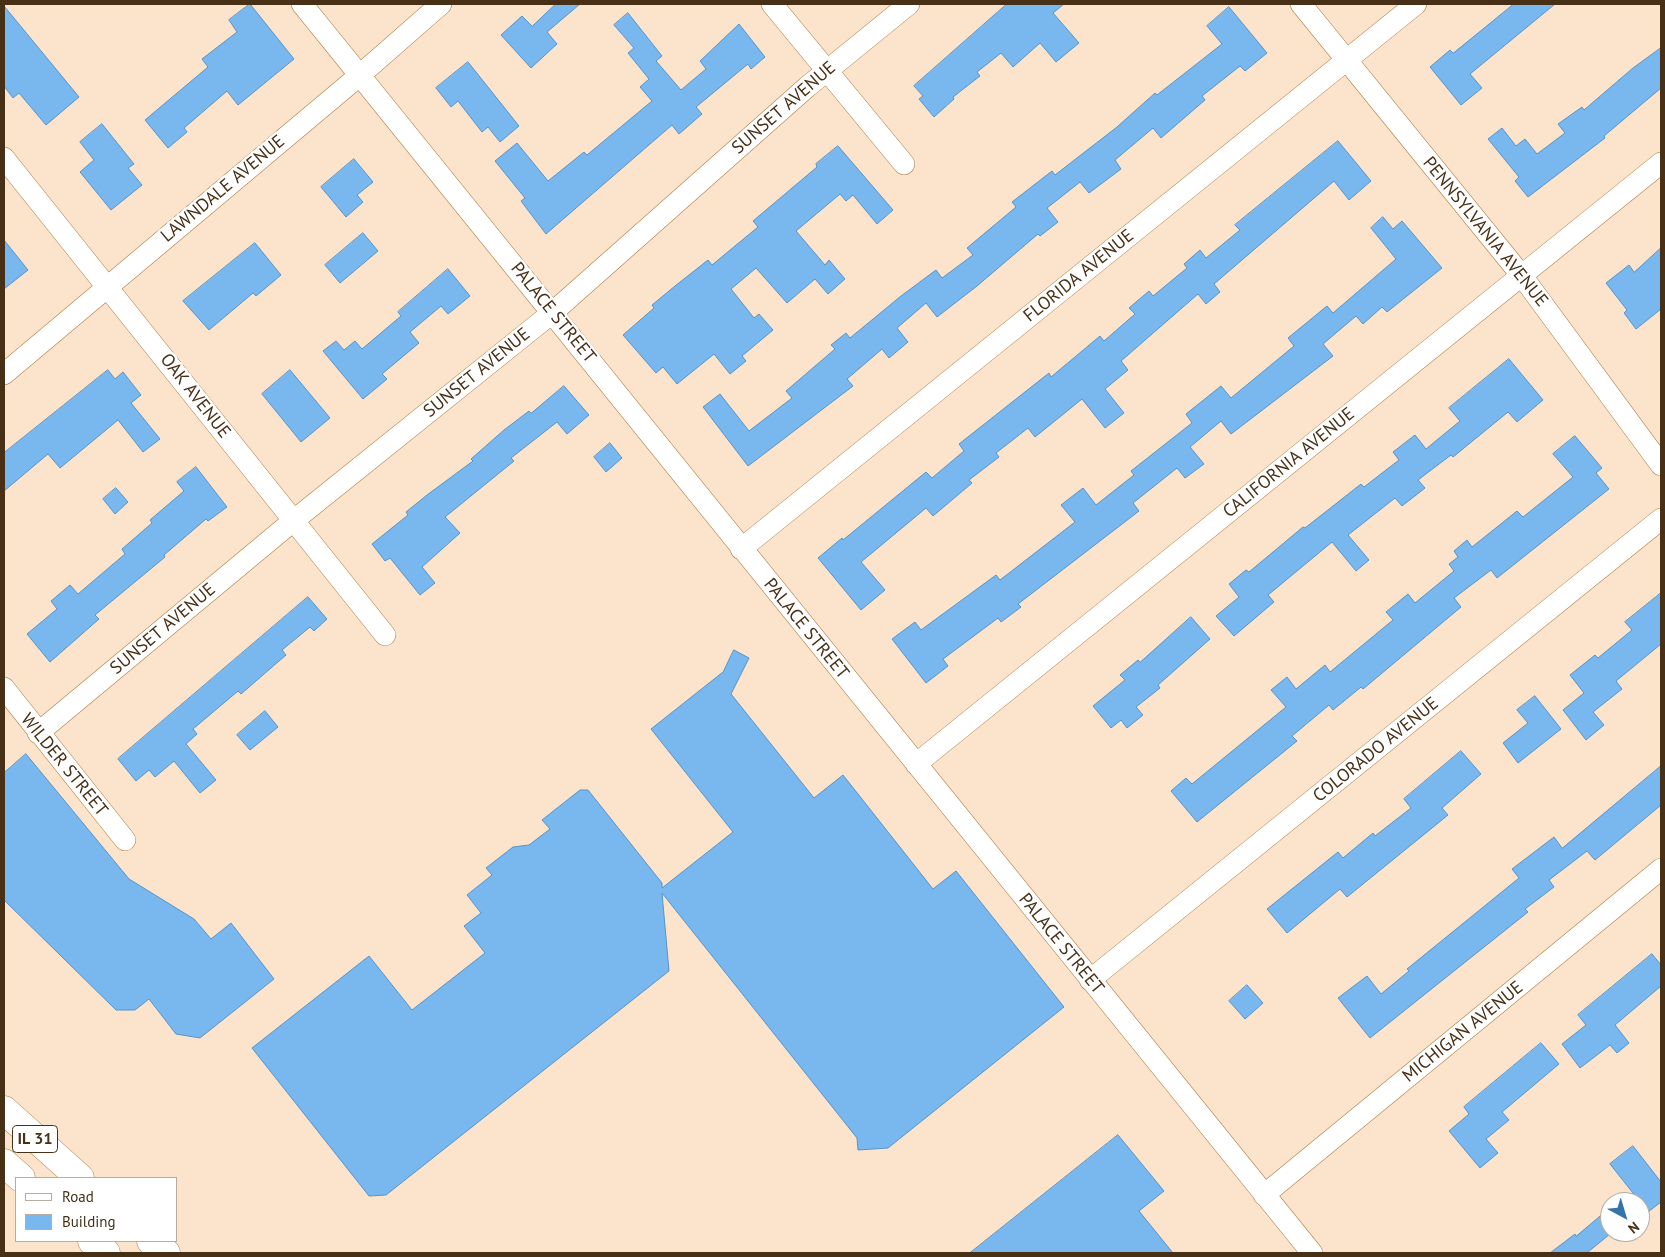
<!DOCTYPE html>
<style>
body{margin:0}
#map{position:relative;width:1665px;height:1257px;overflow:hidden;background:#fce4cc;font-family:"PT Sans",sans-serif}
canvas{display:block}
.frame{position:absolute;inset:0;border:5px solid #483017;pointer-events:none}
.legend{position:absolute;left:15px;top:1177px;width:162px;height:65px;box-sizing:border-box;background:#fff;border:1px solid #b6aca2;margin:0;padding:6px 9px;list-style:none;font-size:15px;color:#483017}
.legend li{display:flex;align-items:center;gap:10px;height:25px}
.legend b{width:25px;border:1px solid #b6aca2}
.north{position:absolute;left:1600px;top:1192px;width:50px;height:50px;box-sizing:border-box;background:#fff;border:1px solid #b6aca2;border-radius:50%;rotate:141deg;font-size:14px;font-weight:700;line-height:20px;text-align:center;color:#483017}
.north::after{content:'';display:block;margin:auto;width:18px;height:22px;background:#3374aa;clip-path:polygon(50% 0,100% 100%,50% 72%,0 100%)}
</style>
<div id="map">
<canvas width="1665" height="1257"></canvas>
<div class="frame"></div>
<ul class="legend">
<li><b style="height:6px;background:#fff"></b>Road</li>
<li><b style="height:14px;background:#79b7ef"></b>Building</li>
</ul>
<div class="north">N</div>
</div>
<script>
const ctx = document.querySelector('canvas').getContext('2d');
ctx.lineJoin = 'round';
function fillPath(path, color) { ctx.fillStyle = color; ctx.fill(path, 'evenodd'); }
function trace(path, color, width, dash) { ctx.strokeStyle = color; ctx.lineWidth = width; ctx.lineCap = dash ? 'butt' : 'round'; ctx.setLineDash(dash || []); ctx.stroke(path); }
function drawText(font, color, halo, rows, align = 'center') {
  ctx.font = font + ' "PT Sans",sans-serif'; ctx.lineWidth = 5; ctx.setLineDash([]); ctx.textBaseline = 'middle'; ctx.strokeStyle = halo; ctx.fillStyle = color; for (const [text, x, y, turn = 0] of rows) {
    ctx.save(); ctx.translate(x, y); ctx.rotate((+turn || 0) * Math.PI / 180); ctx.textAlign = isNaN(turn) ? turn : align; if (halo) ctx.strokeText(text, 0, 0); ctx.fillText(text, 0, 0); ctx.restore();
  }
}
const building = new Path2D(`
 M250,4L294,59L238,105L227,91L184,128L187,132L168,148L145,120L208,67L202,59L237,32L229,20Z
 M556,4H580L547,32L557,44L531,68L501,35L522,16L532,26Z
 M1007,4H1064L1053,13L1079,43L1056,62L1040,43L1013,67L1001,53L977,72L980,76L953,97L954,99L934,117L919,99L923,96L914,86Z
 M1514,4H1555L1470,74L1482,88L1461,105L1430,67L1450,50L1453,53Z
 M4,6L79,97L46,125L19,93L13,98L4,86Z
 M1229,7L1267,53L1245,71L1240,66L1202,96L1205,100L1161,138L1153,128L1115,160L1121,169L1089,193L1080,182L1047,208L1058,222L1040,236L1038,234L977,286L937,317L926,303L897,328L908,342L889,358L882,349L847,379L853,386L748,466L703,407L720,394L749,431L792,398L786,391L835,349L831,345L846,333L850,338L901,296L936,270L942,278L973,255L967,248L1016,207L1012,202L1052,171L1055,175L1117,127L1155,93L1157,95L1222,44L1207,26Z
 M628,13L662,56L656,61L681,90L706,69L700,61L739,24L765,57L751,69L748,64L696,107L702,114L679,134L672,125L546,234L521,201L525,198L495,161L517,143L548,181L584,152L587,155L652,101L640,87L649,79L628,53L634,48L614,25Z
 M1661,48V88L1604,136L1605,138L1528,197L1515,181L1519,177L1488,139L1502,128L1516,146L1525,139L1537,154L1565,133L1558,124L1582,107L1584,110L1633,68Z
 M468,62L519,126L500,142L488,127L482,132L458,101L451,107L436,88Z
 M102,124L134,164L128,168L142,185L111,210L80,172L94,160L80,142Z
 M1338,141L1371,181L1349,200L1334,181L1214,284L1220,292L1206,304L1198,294L1121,361L1128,370L1105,389L1124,413L1105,428L1082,399L1035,437L1028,428L996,453L999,457L969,480L972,483L933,516L926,508L861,562L885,590L861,610L818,558L842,538L843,540L926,472L932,478L964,451L959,444L1049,373L1051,377L1100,336L1104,341L1135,314L1129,308L1149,291L1153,296L1187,268L1184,264L1200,250L1206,258L1240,230L1235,225Z
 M838,146L893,210L877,224L853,195L846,201L840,194L796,231L825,265L829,260L845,279L828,294L815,279L787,303L756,268L731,289L754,318L759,314L773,330L742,356L746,361L730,374L714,354L677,384L663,367L656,373L623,335L654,308L652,305L675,286L708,260L712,265L758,227L753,221L817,167L816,164Z
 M354,159L373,182L357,195L363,202L346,217L321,187Z
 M1383,217L1393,229L1402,221L1442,268L1387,312L1382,307L1363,324L1356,316L1323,344L1333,356L1231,434L1221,421L1190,447L1204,464L1185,478L1177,468L1133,503L1139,511L1018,604L1021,607L1001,622L998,618L943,659L948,666L926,683L892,639L915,622L921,630L996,575L1000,580L1075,522L1061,505L1083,488L1096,505L1134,475L1131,471L1192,423L1186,414L1221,386L1231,398L1294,346L1288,338L1327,306L1333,313L1396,259L1371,228Z
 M363,233L378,251L340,283L325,265Z
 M4,240L28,270L4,289Z
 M255,243L281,275L256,296L253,293L209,330L183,301Z
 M1661,248V309L1636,329L1624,313L1627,310L1606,283L1629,265L1634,272Z
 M448,269L470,296L448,314L441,306L410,332L419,343L382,374L387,379L363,399L323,351L336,341L344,350L355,341L362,349L401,316L398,312Z
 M1509,359L1543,400L1517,422L1508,412L1453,457L1451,455L1418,480L1425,488L1402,506L1395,498L1348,535L1369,560L1356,571L1332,542L1268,595L1274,602L1234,636L1216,616L1239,597L1229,584L1246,570L1249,572L1303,527L1305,528L1361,484L1364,487L1399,460L1393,452L1415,435L1426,449L1460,421L1449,408Z
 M108,370L115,379L123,372L141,395L131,403L160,439L143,452L118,420L60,468L48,454L4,491V453Z
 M290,370L330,418L301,442L262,394Z
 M564,386L589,415L567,434L557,422L511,458L514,461L445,517L460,533L422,567L435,583L420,595L390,558L385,561L372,544L408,515L406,512L427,495L473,461L471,459L504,430L529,411L531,413Z
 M1575,436L1602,468L1596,473L1609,489L1497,578L1491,570L1454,598L1461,607L1363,689L1361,687L1333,710L1329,705L1292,736L1297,741L1197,822L1171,791L1186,778L1192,784L1286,707L1271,690L1287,677L1296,689L1325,665L1330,672L1393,620L1386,612L1408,594L1415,603L1454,571L1449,564L1458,557L1454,551L1467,540L1472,547L1517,511L1523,517L1573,477L1553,454Z
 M610,443L622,458L606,472L594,457Z
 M196,467L227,507L208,521L206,519L164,555L165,557L95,615L99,619L50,662L27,634L57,609L51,601L70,585L78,594L125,554L122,549L152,523L150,520L184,491L177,482Z
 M116,488L128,502L115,514L103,499Z
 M1661,593V644L1616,681L1622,689L1593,712L1604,725L1586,740L1563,710L1584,693L1570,675L1595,655L1598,658L1632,630L1625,622Z
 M308,597L327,619L314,631L310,627L282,650L286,655L241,694L238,691L193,729L197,734L186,744L216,780L200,793L174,761L155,777L149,770L136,781L118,759Z
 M1191,617L1210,639L1158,685L1160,688L1136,707L1143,715L1127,728L1121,720L1111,728L1093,706L1125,680L1120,675L1138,660L1140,662Z
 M734,650L749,658L731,694L814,798L843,775L933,889L956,871L1064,1007L888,1148L858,1150L857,1138L662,893L669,971L386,1195L369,1196L252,1048L369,956L412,1010L485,953L464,926L481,913L467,895L492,875L486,868L513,847L529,845L550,829L542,820L580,790H588L662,883V888L733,832L651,729L723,672Z
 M1535,696L1561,729L1518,763L1503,743L1528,723L1517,710Z
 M265,711L278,727L250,750L237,735Z
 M1461,751L1481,774L1442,808L1448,815L1347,897L1340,889L1287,933L1267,909L1338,852L1343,858L1373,833L1375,836L1411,808L1404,799Z
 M26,754L129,879L194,919L211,939L231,923L274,979L200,1038L176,1034L149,999L135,1010H116L4,900V773Z
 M1661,766V805L1595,860L1587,851L1549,880L1554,887L1525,909L1528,912L1370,1038L1338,998L1367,976L1381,994L1409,971L1407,969L1519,878L1512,869L1554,837L1562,848Z
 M1652,954L1661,965V986L1615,1025L1629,1043L1617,1053L1610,1045L1580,1068L1562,1044L1586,1025L1578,1015Z
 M1247,985L1263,1003L1245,1019L1229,1001Z
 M1541,1043L1559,1064L1502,1112L1509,1120L1486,1139L1498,1153L1480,1168L1449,1131L1469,1114L1464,1107Z
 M1118,1135L1164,1191L1139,1211L1173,1253H970Z
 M1633,1146L1661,1182V1202L1648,1212L1610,1164Z
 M1610,1208V1234L1588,1252L1590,1253H1550L1575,1234L1576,1236Z`);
fillPath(building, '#79b7ef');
trace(building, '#5593c9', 1);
const street = new Path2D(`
 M302,4L1312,1253
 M772,4L904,164
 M1301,4L1522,276L1661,465
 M4,158L385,635
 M4,374L360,75L441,4
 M741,549L1416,4
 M4,688L125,840
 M38,733L293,521L552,313L807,87L909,4
 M916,764L1661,163
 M1090,980L1661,519
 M1264,1195L1661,869`);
const primary = new Path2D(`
 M4,1110L80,1178
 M4,1163L21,1178
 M92,1241L106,1253
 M151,1241L166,1253`);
trace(street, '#b1793c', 22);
trace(primary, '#b1793c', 29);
trace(street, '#fff', 21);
trace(primary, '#fff', 28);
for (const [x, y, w] of [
 [35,1139,45]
]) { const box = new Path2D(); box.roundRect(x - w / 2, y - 13.5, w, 27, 4); ctx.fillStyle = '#fff'; ctx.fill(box); trace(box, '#483017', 1); }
drawText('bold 16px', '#483017', null, [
 ["IL 31",35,1139]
]);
drawText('18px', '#483017', '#fff', [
 ["SUNSET AVENUE",784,108,-41],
 ["LAWNDALE AVENUE",223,189,-40],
 ["PENNSYLVANIA AVENUE",1485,232,51],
 ["FLORIDA AVENUE",1079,276,-39],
 ["PALACE STREET",553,313,51],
 ["SUNSET AVENUE",477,373,-39],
 ["OAK AVENUE",195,396,52],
 ["CALIFORNIA AVENUE",1289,463,-39],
 ["SUNSET AVENUE",163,629,-40],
 ["PALACE STREET",806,629,51],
 ["COLORADO AVENUE",1376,750,-39],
 ["WILDER STREET",64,765,51],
 ["PALACE STREET",1061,944,51],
 ["MICHIGAN AVENUE",1463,1032,-39]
]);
</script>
